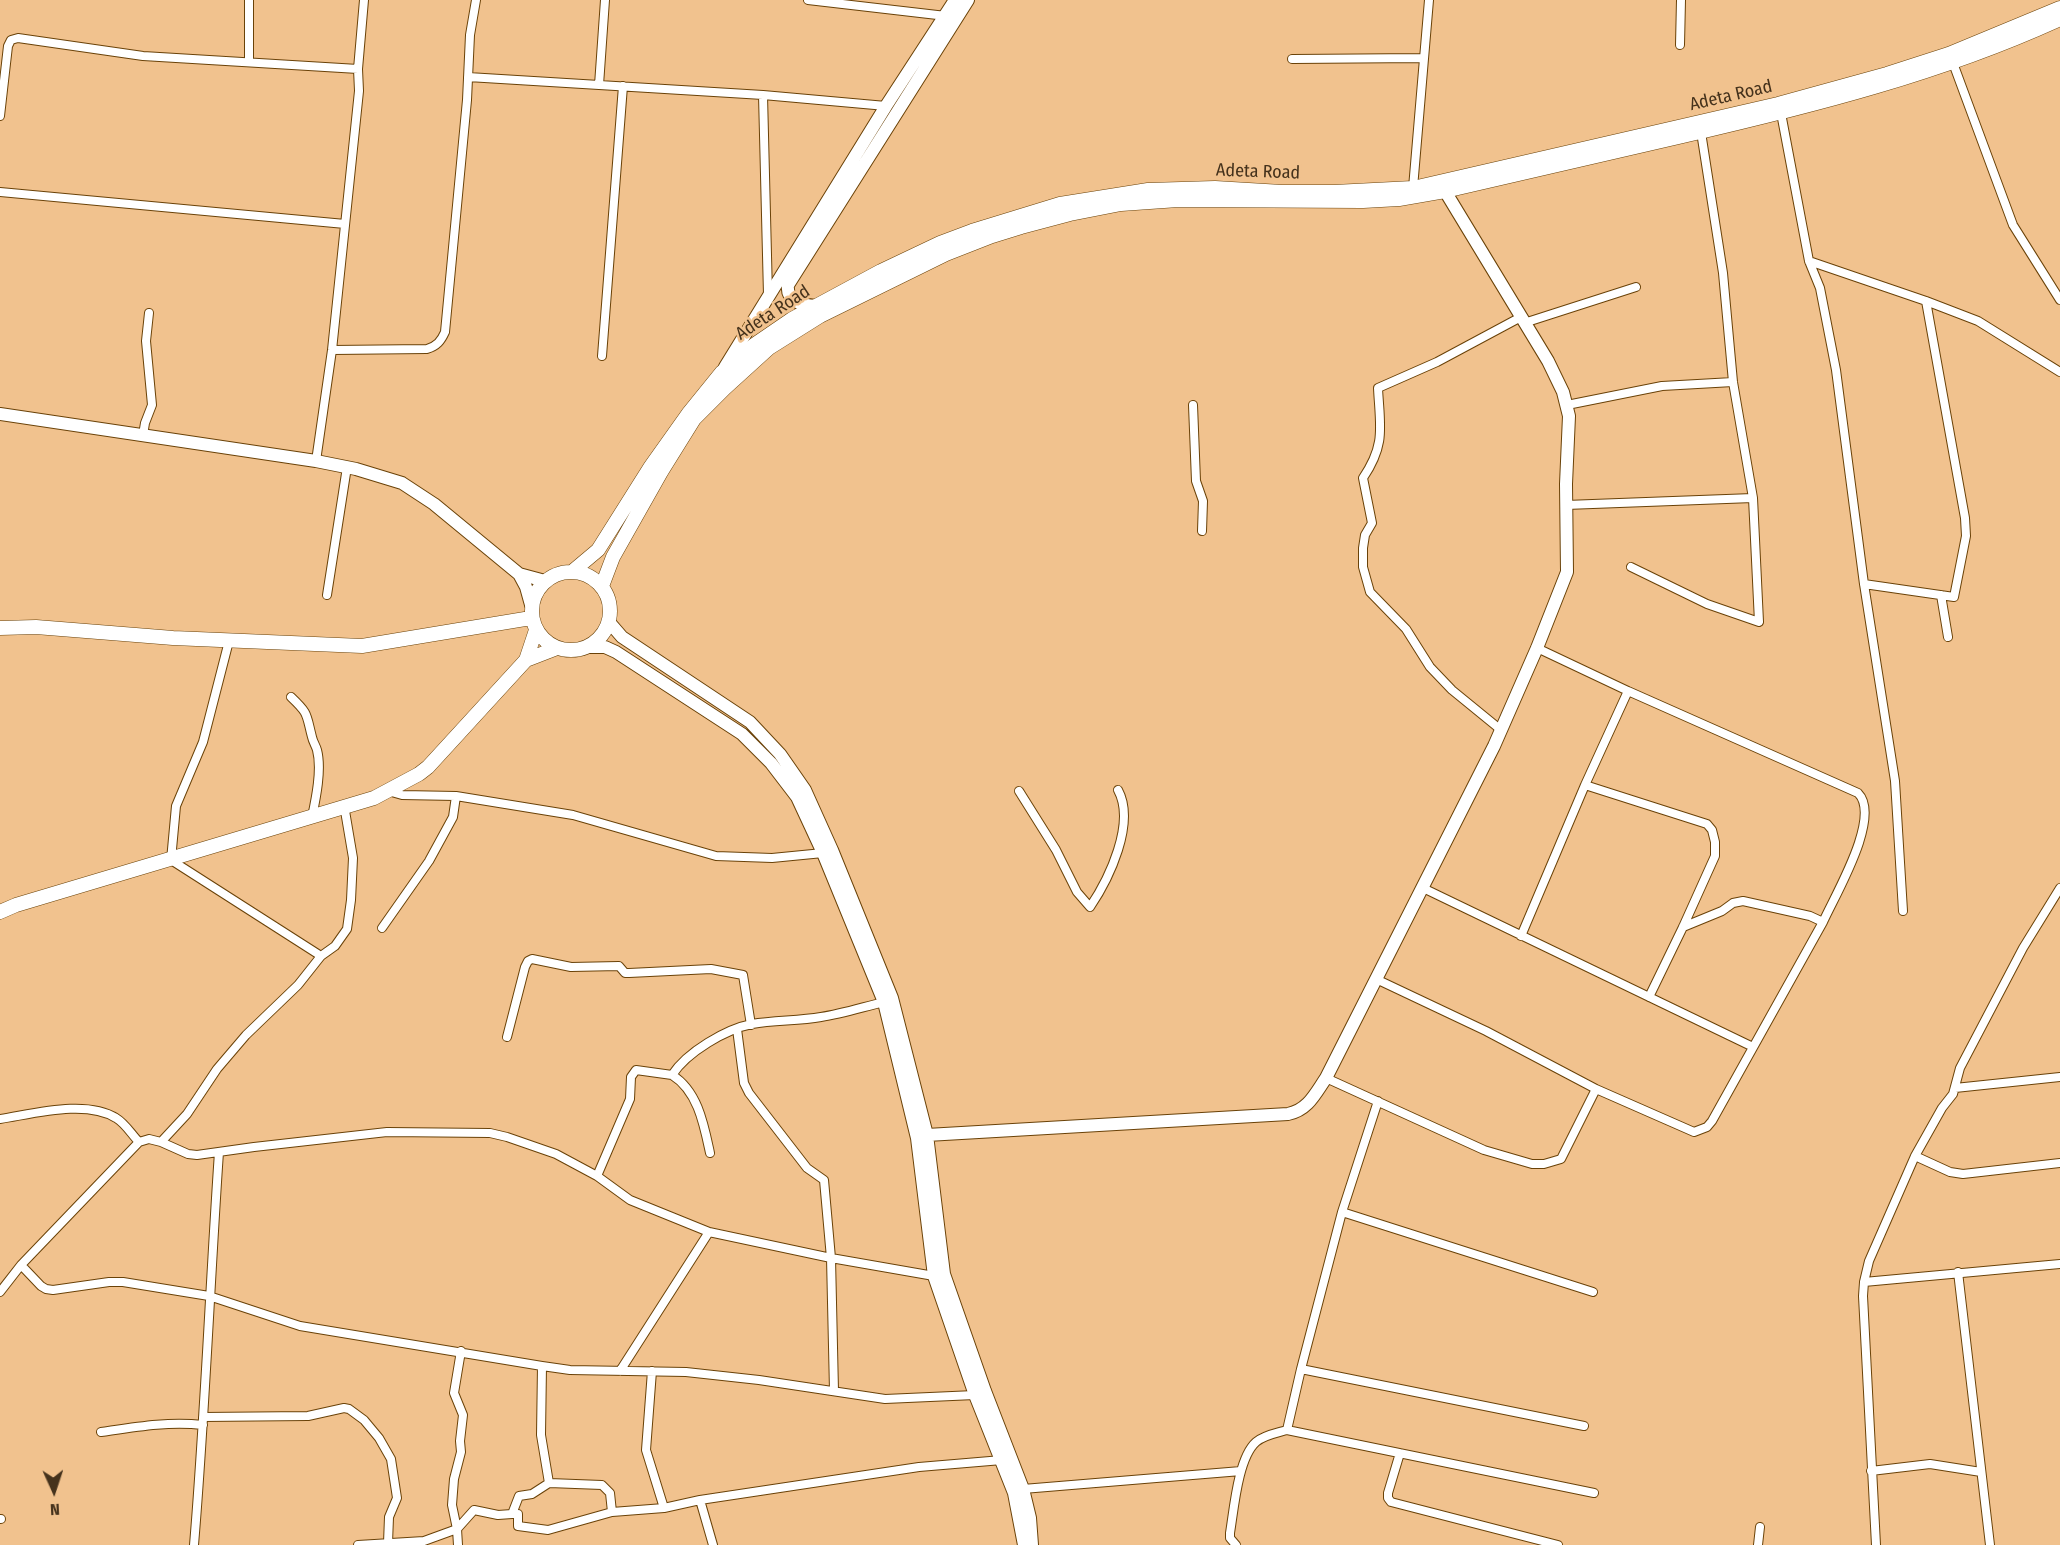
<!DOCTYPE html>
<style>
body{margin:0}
#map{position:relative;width:2060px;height:1545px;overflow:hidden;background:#f1c28e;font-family:"Fira Sans Condensed",sans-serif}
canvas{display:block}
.north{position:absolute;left:24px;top:1461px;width:60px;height:60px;-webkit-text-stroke:4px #f1c28e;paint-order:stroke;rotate:177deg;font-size:16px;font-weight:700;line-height:24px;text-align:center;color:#45321c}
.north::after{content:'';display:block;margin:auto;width:21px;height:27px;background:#45321c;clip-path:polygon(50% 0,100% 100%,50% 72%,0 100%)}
</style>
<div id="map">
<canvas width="2060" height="1545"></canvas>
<div class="north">N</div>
</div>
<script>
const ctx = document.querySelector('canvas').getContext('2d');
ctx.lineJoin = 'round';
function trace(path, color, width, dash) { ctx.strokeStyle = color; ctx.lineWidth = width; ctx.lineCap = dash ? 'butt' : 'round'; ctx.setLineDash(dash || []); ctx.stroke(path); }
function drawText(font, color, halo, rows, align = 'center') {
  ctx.font = font + ' "Fira Sans Condensed",sans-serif'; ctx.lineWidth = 5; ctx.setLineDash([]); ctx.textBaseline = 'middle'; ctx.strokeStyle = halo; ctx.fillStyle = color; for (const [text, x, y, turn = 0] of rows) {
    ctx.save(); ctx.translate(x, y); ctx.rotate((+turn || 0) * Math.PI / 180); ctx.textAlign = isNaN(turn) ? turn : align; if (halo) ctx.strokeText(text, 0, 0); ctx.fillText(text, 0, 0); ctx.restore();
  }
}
const street = new Path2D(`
 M808,0L946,16
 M1680,45L1681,0
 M1292,59L1423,58
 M249,61V0
 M1953,63L2013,225L2060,300
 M468,77L763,95L886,106
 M599,85L605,0
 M763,95L768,295
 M1781,113L1809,261L1820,288L1836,370L1864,584L1895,781L1903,911
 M0,116L8,46L11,40L18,38L143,56L358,69
 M1413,188L1429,0
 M0,192L345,224
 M1809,261L1926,301L1978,321L2060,372
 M1524,323L1636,287
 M332,350L427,349C437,346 441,341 445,332L467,100L470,35L476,0
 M602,356L623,86
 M1193,405L1196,481L1203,501L1202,531
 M1567,405L1662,386L1733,382
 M143,435L145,423L152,405L146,341L149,313
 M316,461L332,350L359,91L358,69L364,0
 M1566,505L1753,498
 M1631,567L1707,604L1759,622L1753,498L1733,382L1723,273L1701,132
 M1864,584L1954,597L1966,536L1965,518L1926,301
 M327,595L347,467
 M1941,595L1948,637
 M229,641L203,742L176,806L171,860L321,956
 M1537,648L1628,691L1858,793C1882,817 1835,895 1823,922L1810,916L1743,901L1733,903L1722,911L1683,927
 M291,697C309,714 306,714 312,737C313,742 316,746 317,750C322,769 316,798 312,817
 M1501,730L1452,690L1430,667L1406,629L1370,592L1363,567V548L1365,535L1372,523L1363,478C1386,444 1380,427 1378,388L1437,362L1521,317
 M1585,785L1707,824L1712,830L1715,842V856L1683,927L1649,997
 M388,791L402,795L456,796L573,815L716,856L772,858L823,853
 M1019,791L1056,850L1077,892L1090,907C1109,879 1136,823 1118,790
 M1423,888L1753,1047
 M382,928L429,861L453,817L456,796
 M1521,936L1585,785L1628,691
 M1376,979L1486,1031L1596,1089L1694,1132L1707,1127L1712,1121L1823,922
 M737,1029L744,1083L749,1093L807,1168L824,1180L831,1258L834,1391
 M507,1037L525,967L528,961L532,959L571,967L619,966L625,973H629L711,969L743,975L751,1025
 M672,1075C698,1091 704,1125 710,1153
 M1326,1078L1484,1150L1532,1164H1544L1561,1159L1596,1089
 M1955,1088L2060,1077
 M0,1119C33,1114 86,1099 116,1118C125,1123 132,1135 139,1142L149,1139L161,1142L187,1114L217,1069L246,1035L298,985L321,956L335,946L347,929L351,900L353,858L344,805
 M161,1142L188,1154L197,1155L254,1147L387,1132L490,1133L507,1137L556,1154L597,1176L630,1200L709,1232L831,1258L934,1276
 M1915,1156L1950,1172L1963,1174L2060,1163
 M597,1176L630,1099L631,1077L636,1070L672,1075C687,1052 726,1029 752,1024C775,1020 798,1021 821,1017C842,1014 863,1007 884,1002
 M1342,1212L1593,1292
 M21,1265L41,1286L46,1289L53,1290L109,1282H123L209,1296L300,1326L542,1366L570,1370L686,1372L759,1380L885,1399L975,1395
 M1958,1272L1990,1545
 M1864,1282L2060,1264
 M0,1292L21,1265L139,1142
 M542,1366L541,1435L549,1483
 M1301,1369L1584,1426
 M620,1371L709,1232
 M652,1371L646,1450L664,1508
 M203,1417L308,1416L344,1408L349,1409L364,1420L379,1438L391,1459L397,1498L389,1517L388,1543
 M1287,1430L1301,1369L1342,1212L1378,1101
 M101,1432C135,1427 168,1421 203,1425
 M1400,1453L1388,1493V1498L1391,1502L1558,1545
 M1871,1471L1930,1464L1981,1472
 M1023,1489L1241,1471
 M700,1500L713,1545
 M512,1514H518V1526L548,1530L612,1512
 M0,1519H1
 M194,1545C205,1414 210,1283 219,1152
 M358,1545L424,1541L457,1529L474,1510L498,1515L512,1514L519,1496L532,1494L549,1483L602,1485L610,1493L612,1512L664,1508L700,1500L919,1467L1002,1460
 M458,1545L457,1529L452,1505L454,1479L461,1452L460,1441L463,1415L454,1393L461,1351
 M1236,1545L1230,1538V1533C1234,1509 1238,1458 1256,1442C1264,1435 1277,1433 1287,1430L1594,1493
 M1758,1545L1760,1527
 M1876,1545L1863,1296L1864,1282L1869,1261L1915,1156L1942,1108L1953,1094L1960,1068L2023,948L2060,888`);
const secondary = new Path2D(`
 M816,306C802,305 786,302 788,285L968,0
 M725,367L886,106L955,0
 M0,414L316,461L356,469L402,483L434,504L519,574L545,581
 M519,574L526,587L531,605
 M609,622L622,637L750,722L780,754L805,790L832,850L892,998L927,1135L944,1274L985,1391L1023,1489L1030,1518L1032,1545
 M587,647H605L616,652L742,734L771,763L797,797L823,853L884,1002L917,1138L934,1276L975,1395L1014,1493L1024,1545
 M927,1135L1288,1114C1308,1110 1315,1094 1326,1078L1494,746L1537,648L1567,572L1566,484L1569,416L1563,392L1548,361L1445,191`);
const primary = new Path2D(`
 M573,571L598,550L651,466L688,414L722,372L754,345L792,319L881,271L940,243L972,231L1060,204L1148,190L1215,188L1282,192H1334L1413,188L1778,104L1887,74L1949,54L2060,8
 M532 611a39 39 0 1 1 78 0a39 39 0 1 1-78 0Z
 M602,586L613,557L661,472L694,419L725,388L769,348L820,316L946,254L992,236L1021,227L1070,214L1121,204L1178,200L1363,201L1399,199L1445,191C1524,173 1604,154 1683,136C1812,106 1940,74 2060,19
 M0,628L36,627L173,638L362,646L531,618
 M526,660L557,648
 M0,912L16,905L374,798L419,774L428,767L526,660L536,630`);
trace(street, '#6a4208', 10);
trace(secondary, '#6a4208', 14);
trace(primary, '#6a4208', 15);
trace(street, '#fff', 8);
trace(secondary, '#fff', 12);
trace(primary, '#fff', 14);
drawText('18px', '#45321c', '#f1c28e', [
 ["Adeta Road",1731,96,-13],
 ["Adeta Road",1258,172,2],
 ["Adeta Road",773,313,-33]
]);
</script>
